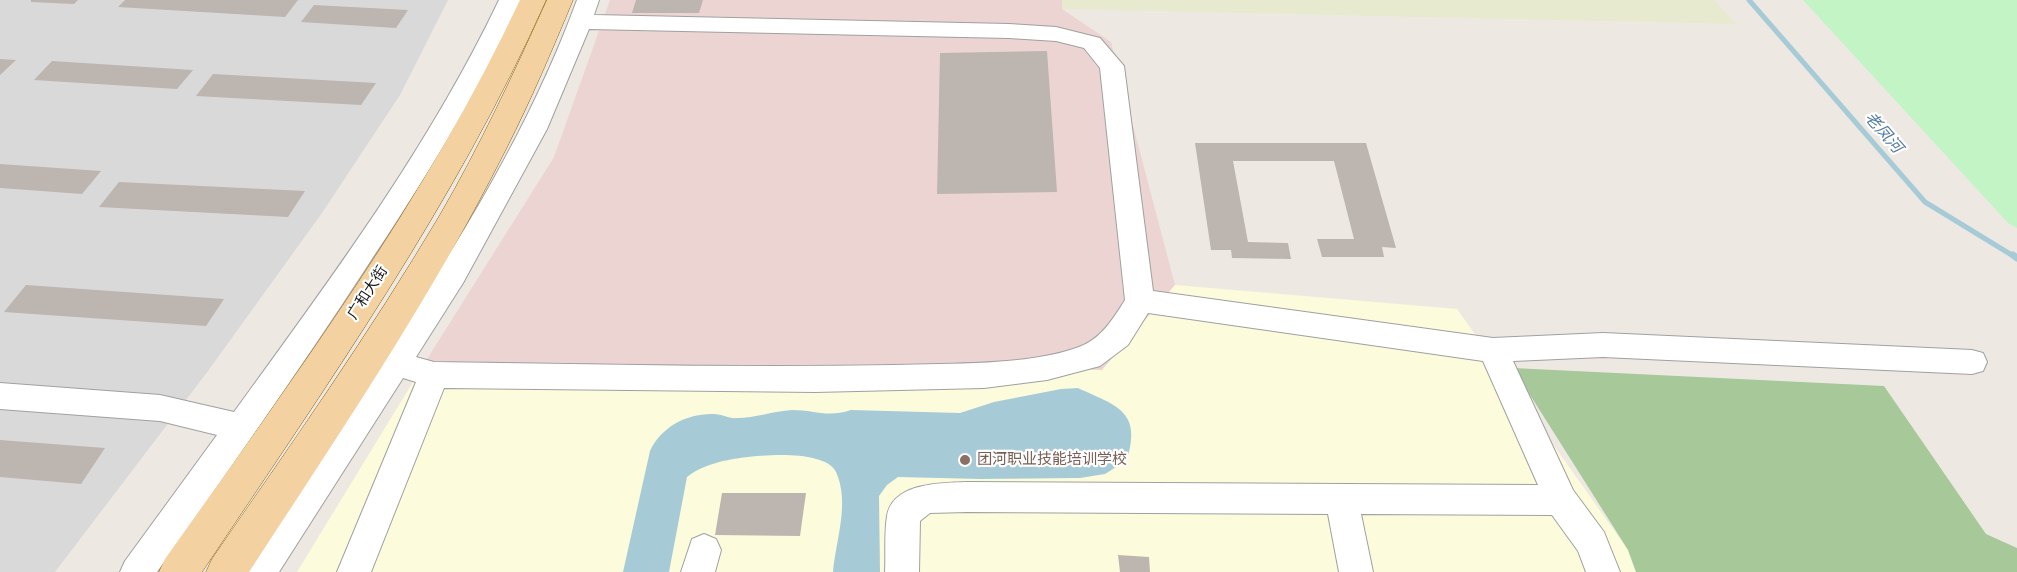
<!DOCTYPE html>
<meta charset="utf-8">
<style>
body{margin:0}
canvas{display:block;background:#ede9e2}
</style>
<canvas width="2017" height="572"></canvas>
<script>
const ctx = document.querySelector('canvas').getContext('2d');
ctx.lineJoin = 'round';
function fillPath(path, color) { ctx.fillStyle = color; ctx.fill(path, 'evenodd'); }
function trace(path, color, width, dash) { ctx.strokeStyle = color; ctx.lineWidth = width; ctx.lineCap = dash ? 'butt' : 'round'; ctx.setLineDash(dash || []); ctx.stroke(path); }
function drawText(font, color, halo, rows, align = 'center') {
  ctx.font = font + ' "Varela Round","Noto Sans SC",sans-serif'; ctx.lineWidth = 4.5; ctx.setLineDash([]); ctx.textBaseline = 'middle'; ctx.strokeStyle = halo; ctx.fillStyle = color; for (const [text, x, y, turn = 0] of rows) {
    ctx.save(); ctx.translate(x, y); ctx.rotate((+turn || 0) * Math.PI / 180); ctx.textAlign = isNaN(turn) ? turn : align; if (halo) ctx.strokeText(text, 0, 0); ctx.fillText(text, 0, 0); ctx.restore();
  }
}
fillPath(new Path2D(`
 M0,0H448L400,95L322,213L208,371L55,572H0Z`), '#dad9d9');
fillPath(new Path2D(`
 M610,0H1062V9L1111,42L1175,285L1103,370L862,366L424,364L554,157Z`), '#ecd4d2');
fillPath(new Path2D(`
 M1175,285L1457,309L1628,550L1636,572H297L424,364L862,366L1102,370Z`), '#fcfcdc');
fillPath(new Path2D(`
 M1062,0H1715L1736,24L1062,9Z`), '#e8eacf');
fillPath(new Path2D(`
 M1513,368L1884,386L1986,534L2017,548V572H1636L1628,550Z`), '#a7c99a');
fillPath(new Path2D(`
 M1803,0H2017V228L2008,223Z`), '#c2f4c6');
fillPath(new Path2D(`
 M1078,388C1117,406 1142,411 1127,460L1105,474L1080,478L981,479L898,477L887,485L879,496L880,572H833C836,539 850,503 836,472C823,446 739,456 716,463C705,466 696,470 687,477L669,572H623L650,451C661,427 687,413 714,414C722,414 729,419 737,418C755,418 773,411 792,410C815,410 827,418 851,410L960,413L994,402L1061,389Z`), '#a6cbd7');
trace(new Path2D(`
 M1749,0L1925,202L2015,257`), '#a6cbd7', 5);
trace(new Path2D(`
 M2013,255L2017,258`), '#a6cbd7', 7);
fillPath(new Path2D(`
 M31,0H78L74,4L31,2Z
 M125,0H298L285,17L118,7Z
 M636,0H703L699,13H632Z
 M314,5L408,10L396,28L301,22Z
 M1047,51L1057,192L937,194L940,53Z
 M0,59L16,60L0,75Z
 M52,61L193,70L177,89L34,80Z
 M213,74L376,83L361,105L196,96Z
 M1195,143H1366L1396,248L1382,247L1384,257H1322L1317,239H1354L1334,161H1233L1248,242L1288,243L1291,259L1232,258L1231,250H1211Z
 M0,164L101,171L82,194L0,188Z
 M119,182L305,191L288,217L99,207Z
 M26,285L224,299L206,326L4,312Z
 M0,440L105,448L81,484L0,477Z
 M722,493H806L800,536L715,535Z
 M1118,555L1149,557L1150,572H1120Z`), '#bdb5af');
const minor = new Path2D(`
 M499,0H521C478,94 423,182 366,268C299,371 228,471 157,572H120L125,561L217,435L160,421L0,409V383L160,395L234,412C330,280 429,147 499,0Z
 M577,0H599L594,15L1009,24L1056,27L1100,38L1124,66L1153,291L1493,338L1603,333L1972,350L1983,353L1987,362L1983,371L1972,374L1603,357L1513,361L1573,490L1604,532L1620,572H1586L1578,551L1552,515L1361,514L1373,572H1339L1328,514L967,512L930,513L920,521L919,572H885C886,554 884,534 887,516C893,482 942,483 967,482L1538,485L1483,361L1148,313L1128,345L1100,366L1047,380L984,388L815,392L444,388L371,572H337L416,382L403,378L279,572H243L248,561C293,492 338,424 384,355C459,243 530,128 577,0ZM589,29L1009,38L1056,41L1084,48L1100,68L1125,300C1113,319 1101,339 1079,347C1028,366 948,363 894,365C740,368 587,364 434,362L416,357L463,283L547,129Z
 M704,534L716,539L721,550L715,572H681L692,539Z`);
const major = new Path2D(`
 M520,0H546C457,201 324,389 202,572H159L165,559C292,380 427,199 520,0Z
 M547,0H573C552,50 531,100 506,149C432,297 339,434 249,572H206L212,559C290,446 370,333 440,215C480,146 514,73 547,0Z`);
trace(minor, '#a0a0a0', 2);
trace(major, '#88600c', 1);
fillPath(minor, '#fff');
fillPath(major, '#f4d1a0');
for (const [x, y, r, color] of [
 [965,460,6,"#8d6e63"]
]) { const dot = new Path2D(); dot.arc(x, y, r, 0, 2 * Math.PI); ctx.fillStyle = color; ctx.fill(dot); trace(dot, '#fff', 2); }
drawText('15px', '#1c1c1c', '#fff', [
 ["广和大街",368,293,-57]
]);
drawText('15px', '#785e54', '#fff', [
 ["团河职业技能培训学校",977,460]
], 'left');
drawText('italic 16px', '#5179a3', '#fff', [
 ["老凤河",1883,133,49]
]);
</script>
